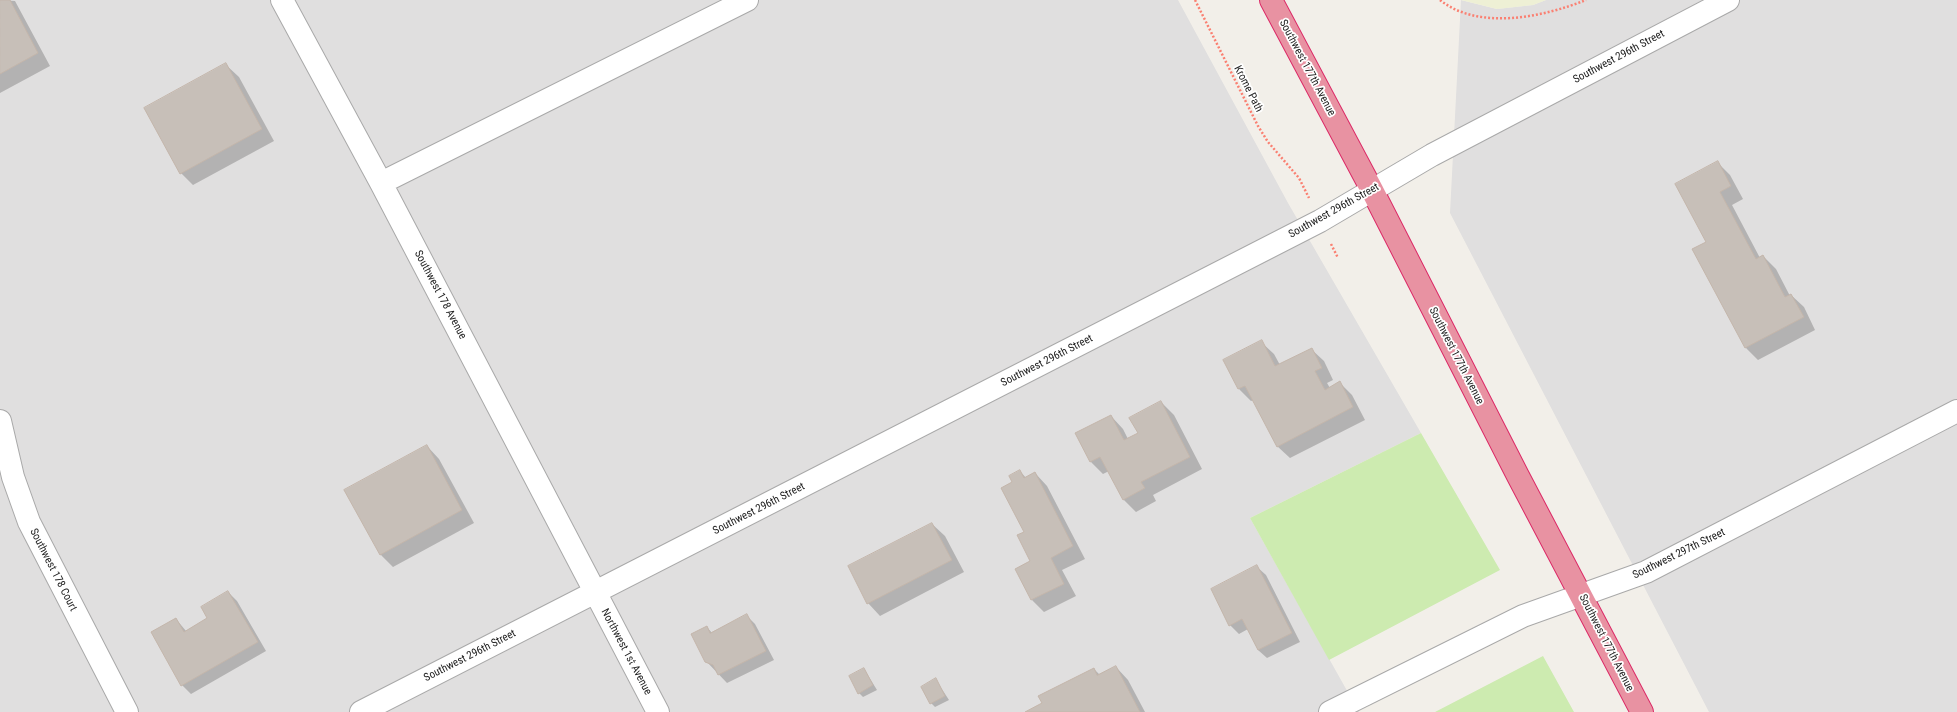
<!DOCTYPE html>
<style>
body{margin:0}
canvas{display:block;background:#f2efe9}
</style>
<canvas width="1957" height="712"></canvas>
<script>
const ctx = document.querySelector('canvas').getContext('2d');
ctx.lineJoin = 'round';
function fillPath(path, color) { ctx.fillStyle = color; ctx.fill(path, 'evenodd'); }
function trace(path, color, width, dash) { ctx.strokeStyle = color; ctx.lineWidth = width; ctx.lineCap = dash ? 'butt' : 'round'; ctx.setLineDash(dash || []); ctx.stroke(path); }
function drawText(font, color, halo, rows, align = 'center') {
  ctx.font = font + ' "Roboto Condensed",sans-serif'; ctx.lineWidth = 3.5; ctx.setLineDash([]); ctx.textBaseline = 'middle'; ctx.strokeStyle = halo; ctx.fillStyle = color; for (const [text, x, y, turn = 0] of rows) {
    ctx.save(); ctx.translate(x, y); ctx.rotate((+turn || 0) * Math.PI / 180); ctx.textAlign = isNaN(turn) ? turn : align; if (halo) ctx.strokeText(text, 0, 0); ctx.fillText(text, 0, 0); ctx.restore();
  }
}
fillPath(new Path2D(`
 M0,0H1178L1288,203L1421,433L1250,518L1359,712H0Z
 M1461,0L1497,9L1533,5L1546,0H1957V712H1709L1450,213Z`), '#e0dfdf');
fillPath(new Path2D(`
 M1461,0H1546L1533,5L1497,9Z`), '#eef0d5');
fillPath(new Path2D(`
 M1421,433L1500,570L1329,660L1250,518Z
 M1543,656L1574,712H1435Z`), '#cdebb0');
fillPath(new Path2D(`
 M0,0L15,1L50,66L0,93Z
 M226,65L239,77L274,141L193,185L181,173Z
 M1718,163L1730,175L1743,199L1732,205L1760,258L1763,256L1776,269L1790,296L1791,295L1804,307L1815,330L1758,360L1746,348L1693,249L1707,242Z
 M1261,342L1274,354L1280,365L1311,349L1324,361L1333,380L1327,383L1330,388L1340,383L1352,395L1365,420L1290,458L1277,446L1254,400L1251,401L1239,389L1225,361Z
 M1161,402L1174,415L1202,469L1153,495L1156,501L1136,512L1123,499L1109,471L1103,474L1091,462L1076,434L1111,416L1123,429L1128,439L1139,434Z
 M427,446L439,459L474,523L393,567L381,555L346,490Z
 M1020,471L1026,478L1035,473L1047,486L1085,559L1062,570L1076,596L1044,612L1032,600L1016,569L1031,561L1014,483Z
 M932,524L945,536L964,572L880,616L868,603Z
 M1257,567L1266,575L1300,642L1267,658L1258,650L1248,629L1239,634L1230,625Z
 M228,592L237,601L266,651L191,694L182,685L176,619L186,631L209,618Z
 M747,616L755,624L774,660L727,683L706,661L707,627L712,633Z
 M1116,667L1128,680L1145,712H1027L1043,704L1094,669L1100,675Z
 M864,669L877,690L863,697L859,693Z
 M936,680L949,700L935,707L931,703Z`), '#0003');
const building = new Path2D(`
 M0,0H10L38,53L0,74Z
 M226,63L262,129L180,174L144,108Z
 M1718,161L1731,186L1720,192L1756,259L1763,255L1785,297L1791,294L1804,317L1745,348L1692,249L1706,242L1675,184Z
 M1262,340L1275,366L1312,348L1322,368L1315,371L1325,390L1340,381L1353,407L1277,447L1245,386L1238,389L1223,360Z
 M1161,401L1190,457L1141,482L1145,488L1123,500L1100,457L1090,462L1075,433L1111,415L1124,440L1138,433L1129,418Z
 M427,445L462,510L380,555L344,490Z
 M1020,470L1024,478L1035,472L1073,546L1051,558L1064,584L1031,600L1015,569L1030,561L1017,535L1024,532L1001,488L1012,482L1009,476Z
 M932,523L952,560L867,604L848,566Z
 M1257,565L1292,633L1258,650L1242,619L1229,626L1211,589Z
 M228,591L258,642L181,686L151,632L176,618L184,632L207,618L201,607Z
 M747,614L766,651L718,675L713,665L705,662L691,634L707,626L710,633Z
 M1116,666L1140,712H1025L1042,703L1038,696L1094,668L1097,675Z
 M864,668L873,685L858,694L849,676Z
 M936,678L945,696L930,704L921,687Z`);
fillPath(building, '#c7bfb8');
trace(building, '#c4b6ab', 1);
const minor = new Path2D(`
 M282,0L381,183L658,712
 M381,183L747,0
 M0,421L13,477L29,522L127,712
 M361,712L1320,221L1432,155L1728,0
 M1330,712L1523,616L1646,572L1957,411`);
const highway = new Path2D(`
 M1271,0L1372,190L1518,476L1642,712`);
trace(minor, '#a9a9a9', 24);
trace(highway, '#dc2a67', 24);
trace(new Path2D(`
 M1195,0L1258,126L1268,142L1299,178L1309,198
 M1440,0C1479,31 1543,17 1586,0
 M1331,244L1338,258`), '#fa8072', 2.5, [2, 2]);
trace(minor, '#fff', 22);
trace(highway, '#e892a2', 22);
drawText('11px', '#222', '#fff', [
 ["Southwest 296th Street",1619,57,-28],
 ["Southwest 177th Avenue",1307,68,62],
 ["Krome Path",1248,89,63],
 ["Southwest 296th Street",1334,211,-29],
 ["Southwest 178 Avenue",440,295,62],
 ["Southwest 177th Avenue",1456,356,63],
 ["Southwest 296th Street",1047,361,-27],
 ["Southwest 296th Street",759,509,-27],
 ["Southwest 297th Street",1679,554,-26],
 ["Southwest 178 Court",53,570,63],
 ["Southwest 177th Avenue",1606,643,63],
 ["Northwest 1st Avenue",626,652,62],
 ["Southwest 296th Street",470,656,-27]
]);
</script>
